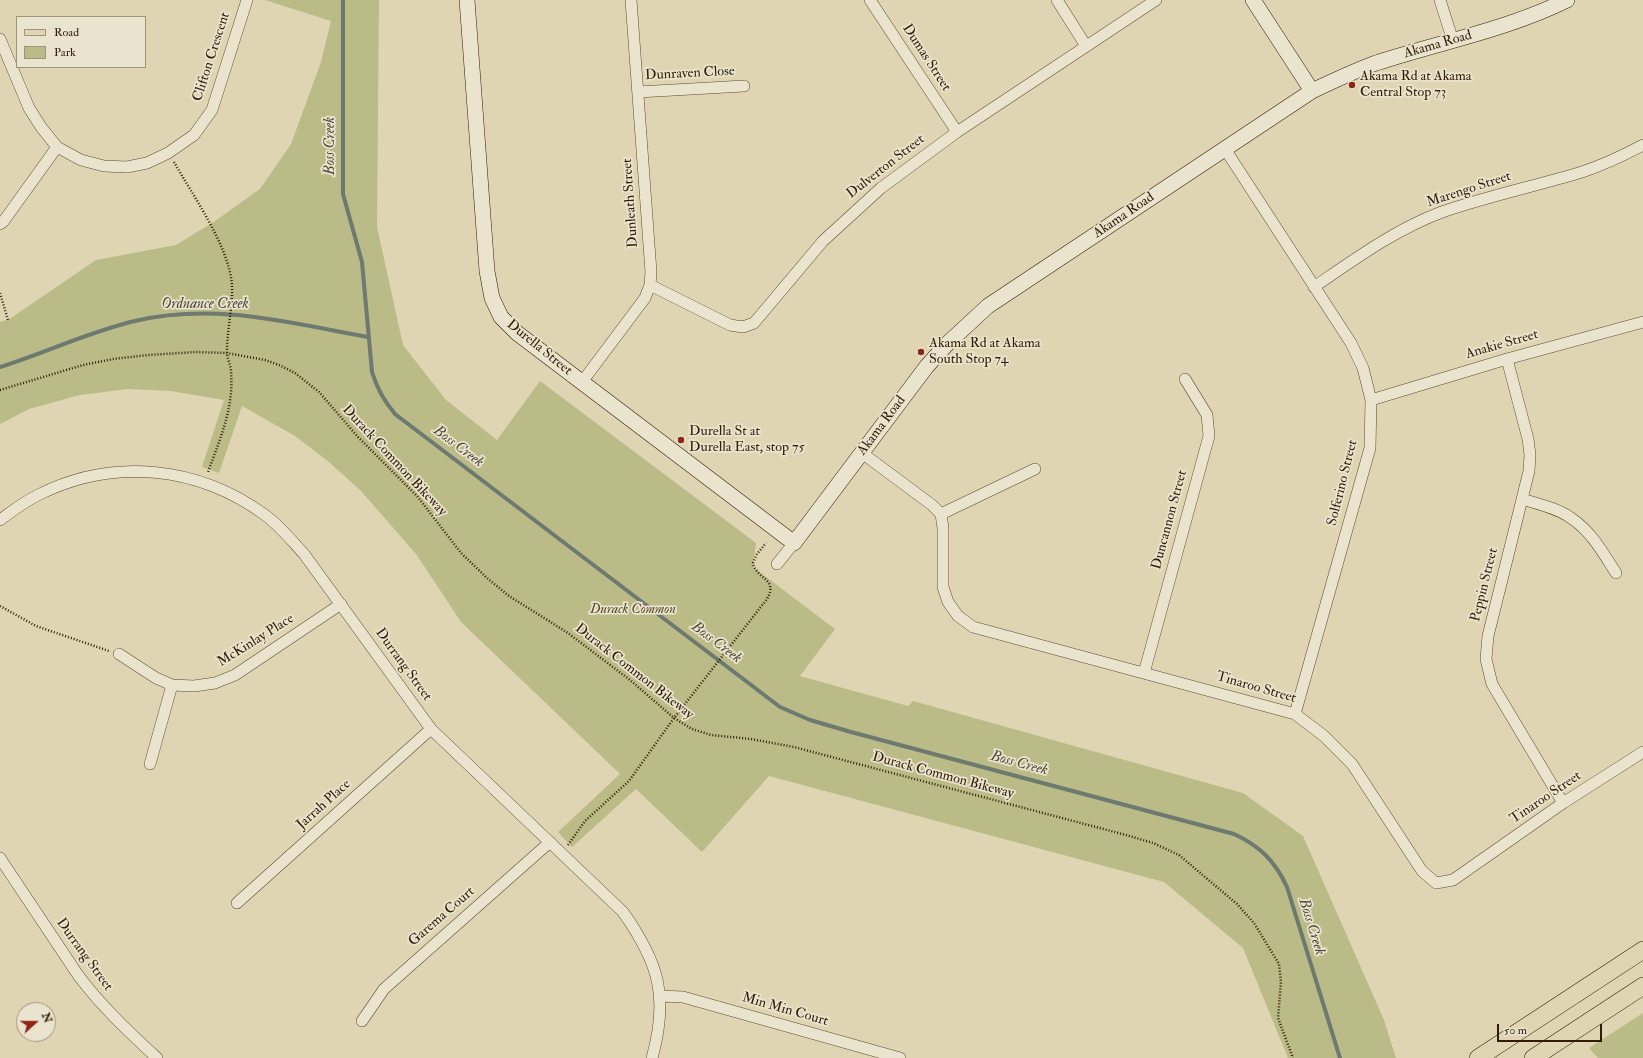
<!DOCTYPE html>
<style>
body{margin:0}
#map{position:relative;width:1643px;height:1058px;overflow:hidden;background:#dfd5b3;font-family:"IM FELL Double Pica",serif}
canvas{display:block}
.legend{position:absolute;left:16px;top:16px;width:130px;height:52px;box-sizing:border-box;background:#eae4ce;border:1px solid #a0947e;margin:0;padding:5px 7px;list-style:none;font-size:12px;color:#311d06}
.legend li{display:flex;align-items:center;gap:8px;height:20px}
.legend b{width:20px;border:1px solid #a0947e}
.north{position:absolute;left:16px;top:1002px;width:40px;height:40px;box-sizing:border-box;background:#eae4ce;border:1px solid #a0947e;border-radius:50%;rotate:69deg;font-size:11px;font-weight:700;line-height:16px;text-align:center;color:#311d06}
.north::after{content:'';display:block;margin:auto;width:14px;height:18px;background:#8f2418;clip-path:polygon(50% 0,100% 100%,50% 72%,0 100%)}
.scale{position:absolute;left:1497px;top:1024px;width:105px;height:18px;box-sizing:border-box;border:2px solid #311d06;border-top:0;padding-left:5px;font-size:12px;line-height:14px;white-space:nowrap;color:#311d06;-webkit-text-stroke:3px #eae4ce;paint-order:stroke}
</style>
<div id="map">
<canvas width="1643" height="1058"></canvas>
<ul class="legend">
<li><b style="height:5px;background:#dfd5b3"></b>Road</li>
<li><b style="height:11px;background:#babb87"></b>Park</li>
</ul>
<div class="north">N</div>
<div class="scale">50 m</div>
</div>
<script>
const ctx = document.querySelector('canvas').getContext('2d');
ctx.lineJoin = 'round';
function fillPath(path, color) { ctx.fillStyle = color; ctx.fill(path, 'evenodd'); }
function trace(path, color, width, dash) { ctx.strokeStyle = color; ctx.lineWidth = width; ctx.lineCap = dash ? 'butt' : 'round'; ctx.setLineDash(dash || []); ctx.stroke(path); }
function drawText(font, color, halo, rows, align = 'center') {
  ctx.font = font + ' "IM FELL Double Pica",serif'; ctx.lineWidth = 3.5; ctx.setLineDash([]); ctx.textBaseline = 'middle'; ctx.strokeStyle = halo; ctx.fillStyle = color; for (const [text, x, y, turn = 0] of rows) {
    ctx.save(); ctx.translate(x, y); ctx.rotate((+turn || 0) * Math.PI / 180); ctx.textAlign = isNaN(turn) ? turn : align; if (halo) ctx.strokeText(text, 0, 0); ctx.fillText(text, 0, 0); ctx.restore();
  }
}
fillPath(new Path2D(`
 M265,0H379L377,227L403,345L446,400L497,440L540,381L756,543L753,567L835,629L800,676L908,706L913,701L1243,793L1303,836L1384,1020L1396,1058H1288L1243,948L1164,882L769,776L702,852L636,789L572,847L558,832L620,774L461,622L416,554L361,491L329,462L295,436L242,406L219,473L202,467L224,400L171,391L128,389L80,395L29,409L0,424V322L8,320L96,260L176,245L215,221L260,189L291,144L321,62L331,21Z
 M1643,1013V1058H1598L1589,1048Z`), '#babb87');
trace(new Path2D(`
 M343,0V194L362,262L372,372C377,389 384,401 395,414L780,707L810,720L851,732L1234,834C1260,846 1275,861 1287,887L1340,1058
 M0,367C45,353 88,332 135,321C214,302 290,323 368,337`), '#6e796f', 4);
const street = new Path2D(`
 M870,0L957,132
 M1057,0L1086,46
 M1440,0L1453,41
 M0,39L29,108L41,127L57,147L81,160L104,166L127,167L147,163L168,153L194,135L212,110L247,0
 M638,92L744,86
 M1225,149L1351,343L1363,368L1371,400L1370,448L1295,714
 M0,224L3,222L57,147
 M650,285L730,325L743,327L754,323L823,241L881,188L957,132L1156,0
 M1314,287C1355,259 1396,229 1442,212C1488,196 1536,186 1582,172C1603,165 1624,155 1643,145
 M1507,359L1528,439L1530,455L1529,471L1488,636L1486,659L1492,684L1563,803
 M582,382L645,298L650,285L651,272L631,0
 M1371,400L1507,359L1643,322
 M862,453L932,505L941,514L943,528V587L948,602L958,616L973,627L1295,714L1324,736L1352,764L1422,871L1436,883L1453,880L1563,803L1643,752
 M1522,499C1538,504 1557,508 1571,518C1592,532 1603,553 1616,573
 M941,514L1035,469
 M0,520C12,511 24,502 38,495C113,457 198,466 265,515C280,526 292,541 304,554L431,729L623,912C659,963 669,997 652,1058
 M777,564L794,543
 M119,654L156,678L172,685L194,686L215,683L235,675L341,604
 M1144,673L1209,436L1207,415L1185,379
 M150,764L172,685
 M0,858L78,975C101,1006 129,1032 157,1058
 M237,903L431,729
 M660,996L683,997L900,1058
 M362,1021L384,989L550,842`);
const secondary = new Path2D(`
 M467,0L487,271L492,298L501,317L517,333L794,543L927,366L948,343L988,306L1312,91C1333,81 1354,71 1376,63C1440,42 1506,30 1567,0
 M1253,0L1312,91`);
const primary = new Path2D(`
 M1478,1058L1643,950
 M1533,1058L1643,986`);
trace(street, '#5c4b31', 12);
trace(secondary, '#311d06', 16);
trace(primary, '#311d06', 18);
trace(new Path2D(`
 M174,162C193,196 229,246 232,285C233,307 227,329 227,352C227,359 231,365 231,372C234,408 220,439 208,472
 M0,293L8,320
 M0,390L83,365L113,359L148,355L196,352L227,353L265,360L279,365L295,373L319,392L358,437L417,496L461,553L487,578L509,596L568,633L630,680L674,718L692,729L711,735L751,739L794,747L1126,835L1153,843L1179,855L1237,904L1254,923L1279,964L1281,982L1278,1018L1293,1058
 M0,606L36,626L109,651
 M568,845L585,821L629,781L674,718L767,599C779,579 756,579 753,563L757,554L766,543`), '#311d06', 2.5, [1, 2]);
trace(street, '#eae4ce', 11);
trace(secondary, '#eae4ce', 15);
trace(primary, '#dfd5b3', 17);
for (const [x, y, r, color] of [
 [1352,85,4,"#8f2418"],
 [921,352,4,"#8f2418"],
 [681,440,4,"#8f2418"]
]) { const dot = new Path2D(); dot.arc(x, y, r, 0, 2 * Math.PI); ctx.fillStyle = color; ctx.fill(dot); trace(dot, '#eae4ce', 1.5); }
drawText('14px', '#311d06', '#eae4ce', [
 ["Akama Road",1438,45,-16],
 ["Clifton Crescent",212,57,-72],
 ["Dumas Street",926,58,57],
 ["Dunraven Close",690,74,-3],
 ["Dulverton Street",886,167,-38],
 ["Marengo Street",1469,190,-18],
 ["Dunleath Street",631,203,-94],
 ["Akama Road",1124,216,-34],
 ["Anakie Street",1502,345,-16],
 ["Durella Street",539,348,39],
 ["Akama Road",882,426,-53],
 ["Durack Common Bikeway",394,461,47],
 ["Solferino Street",1343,483,-76],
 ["Duncannon Street",1170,520,-75],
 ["Peppin Street",1485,585,-76],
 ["McKinlay Place",256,641,-32],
 ["Durrang Street",403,665,54],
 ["Durack Common Bikeway",634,672,38],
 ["Tinaroo Street",1256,688,16],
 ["Durack Common Bikeway",943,776,15],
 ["Tinaroo Street",1546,798,-34],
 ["Jarrah Place",324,805,-42],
 ["Garema Court",442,917,-41],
 ["Durrang Street",84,955,54],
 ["Min Min Court",785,1010,16]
]);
drawText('14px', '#311d06', '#eae4ce', [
 ["Akama Rd at Akama",1360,77],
 ["Central Stop 73",1360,93],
 ["Akama Rd at Akama",929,344],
 ["South Stop 74",929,360],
 ["Durella St at",689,432],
 ["Durella East, stop 75",689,448]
], 'left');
drawText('italic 14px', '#5a4c2d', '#eae4ce', [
 ["Durack Common",633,610]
]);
drawText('italic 15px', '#4f4b3b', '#eae4ce', [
 ["Boss Creek",331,146,-90],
 ["Ordnance Creek",205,305],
 ["Boss Creek",458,447,37],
 ["Boss Creek",716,643,37],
 ["Boss Creek",1019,764,15],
 ["Boss Creek",1311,927,73]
]);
</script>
